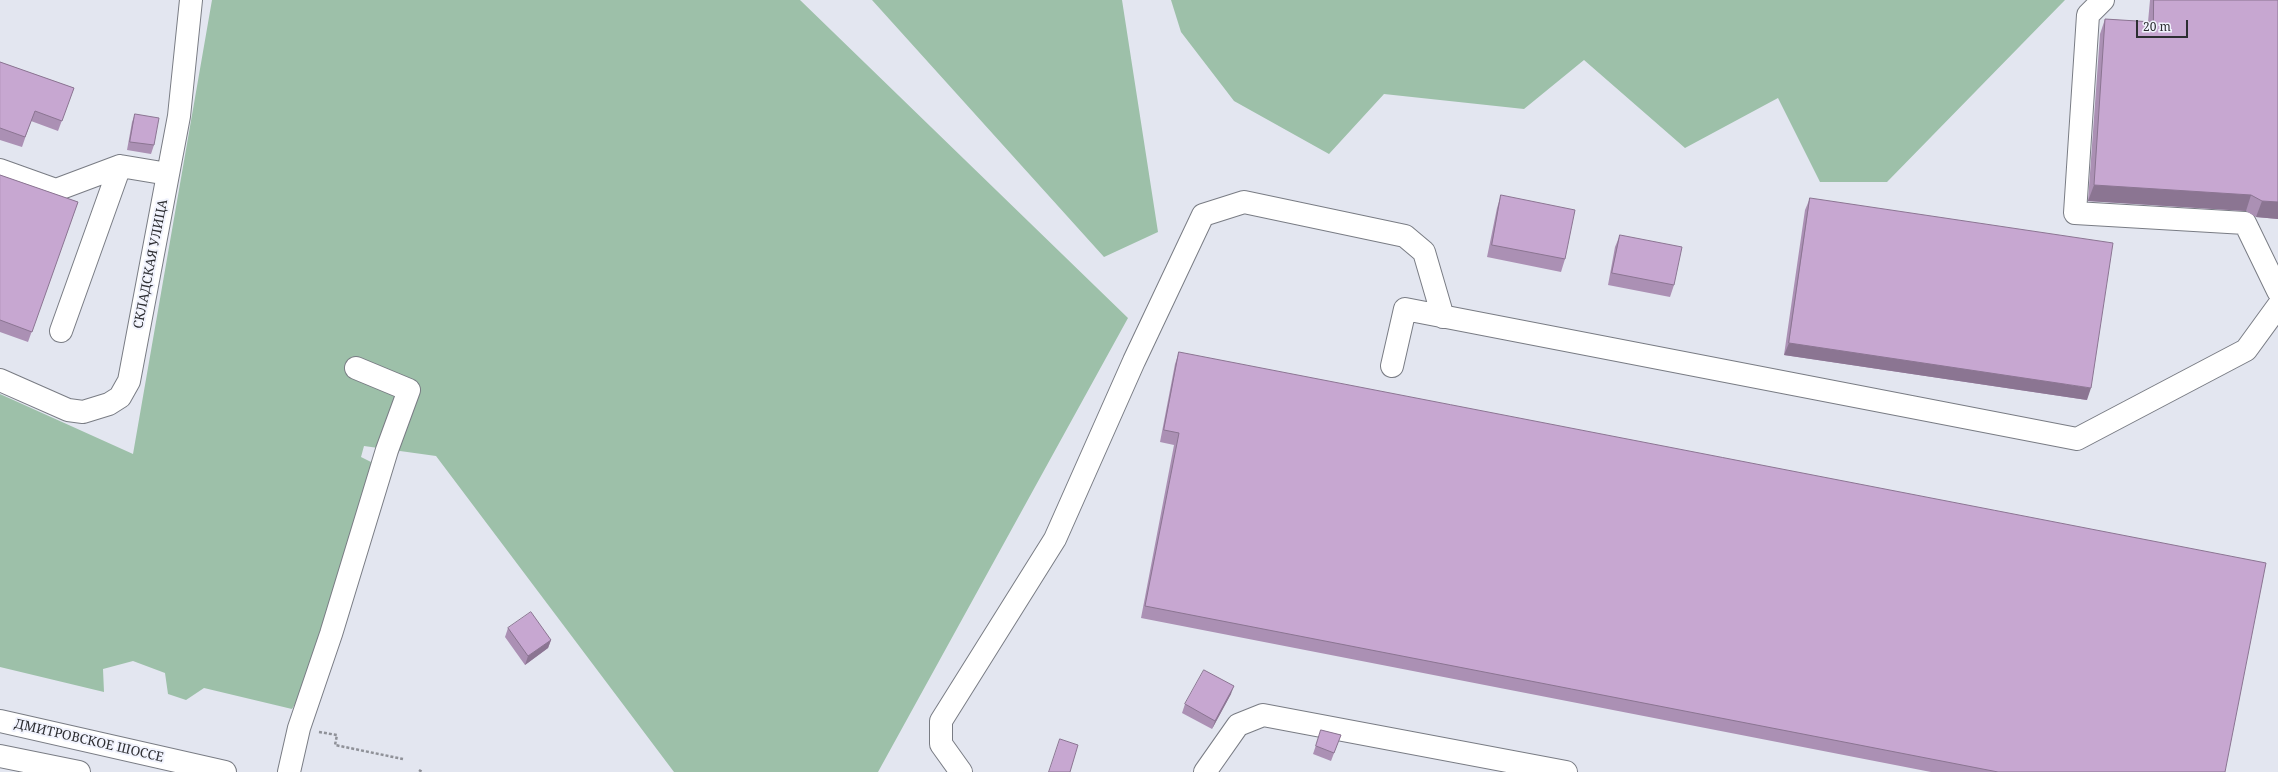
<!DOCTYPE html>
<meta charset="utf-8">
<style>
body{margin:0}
#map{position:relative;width:2278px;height:772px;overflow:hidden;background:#e3e6f0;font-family:"Noto Serif",serif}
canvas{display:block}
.scale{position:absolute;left:2136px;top:20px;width:52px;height:18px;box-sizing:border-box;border:2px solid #2d2e32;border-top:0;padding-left:5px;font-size:12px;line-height:14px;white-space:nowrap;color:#2d2e32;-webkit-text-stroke:3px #f1f3fd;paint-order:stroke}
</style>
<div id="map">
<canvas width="2278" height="772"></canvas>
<div class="scale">20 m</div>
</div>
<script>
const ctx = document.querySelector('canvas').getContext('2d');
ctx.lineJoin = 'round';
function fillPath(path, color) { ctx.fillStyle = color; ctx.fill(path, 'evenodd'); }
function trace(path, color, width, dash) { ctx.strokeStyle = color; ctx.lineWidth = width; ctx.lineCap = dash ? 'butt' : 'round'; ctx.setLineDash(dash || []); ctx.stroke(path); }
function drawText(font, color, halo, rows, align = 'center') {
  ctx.font = font + ' "Noto Serif",serif'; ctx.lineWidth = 4; ctx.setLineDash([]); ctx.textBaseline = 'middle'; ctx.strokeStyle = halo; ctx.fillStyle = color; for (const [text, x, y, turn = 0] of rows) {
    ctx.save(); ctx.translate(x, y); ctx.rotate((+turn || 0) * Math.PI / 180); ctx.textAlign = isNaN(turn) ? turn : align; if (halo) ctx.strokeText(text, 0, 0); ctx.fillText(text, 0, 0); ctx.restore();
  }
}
fillPath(new Path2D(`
 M212,0H800L1128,318L878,772H674L436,456L364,446L361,457L377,465L309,681L292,709L204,688L186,700L168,694L165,673L133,661L103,669L104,692L0,667V394L133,454Z
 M872,0H1122L1158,232L1104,257Z
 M1171,0H2065L1887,182H1820L1778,98L1685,148L1584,60L1524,109L1384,94L1329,154L1234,101L1181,32Z`), '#9dc0a9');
const minor = new Path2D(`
 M2103,0L2088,15L2075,213L2245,223L2278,291
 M0,170L56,190L120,166L168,174
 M61,331L120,166
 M1392,366L1405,309L2077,439L2246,350L2278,306
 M0,380L68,410L83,412L109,404L120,397L129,381L179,116L191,0
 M289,772L299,728L331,634L387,450L409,390L356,368
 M961,772L941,744V721L1055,539L1134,361L1203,215L1244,202L1405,236L1424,252L1443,317
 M1205,772L1238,725L1263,715L1566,772`);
const highway = new Path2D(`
 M0,721L225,772
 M0,756L79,772`);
trace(minor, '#797c84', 24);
trace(highway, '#797c84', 24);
trace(new Path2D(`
 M319,732L337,735L335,745L403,759
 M419,770L422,772`), '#8f9198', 2.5, [3, 2]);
trace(minor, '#fff', 22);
trace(highway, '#fff', 22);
fillPath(new Path2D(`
 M2150,0H2278V219L2256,217L2246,211L2088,201L2100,34L2105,19L2148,22Z
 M0,62L74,88L58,131L31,121L22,147L0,140Z
 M135,114L154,145L151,154L127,150L132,122Z
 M0,175L78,202L28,342L0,332Z
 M1501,195L1565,259L1561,272L1487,257L1497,208Z
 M1810,198L2087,400L1784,355L1805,210Z
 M1620,235L1674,285L1670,297L1608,285L1615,247Z
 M1179,352L2225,772H1931L1141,618L1174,445L1160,442L1175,364Z
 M508,628L551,640L548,648L525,665L505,637Z
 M1231,694L1212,729L1182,713L1185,704Z
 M1321,730L1341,735L1331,761L1313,754Z`), '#ab90b4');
fillPath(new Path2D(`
 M2094,185L2251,195L2246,211L2088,201Z
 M2262,201L2278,202V219L2256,217Z
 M1789,343L2091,388L2087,400L1784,355Z
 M551,640L548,648L525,665L528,656Z
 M1234,686L1231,694L1212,729L1215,721Z`), '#8b7592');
const building = new Path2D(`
 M2154,0H2278V202L2262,201L2251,195L2094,185L2105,19L2153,22Z
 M0,62L74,88L62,121L35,111L25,137L0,128Z
 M135,114L159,118L154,145L130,142Z
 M0,175L78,202L32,332L0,320Z
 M1501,195L1575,210L1565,259L1492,245Z
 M1810,198L2113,243L2091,388L1789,343Z
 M1620,235L1682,247L1674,285L1612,273Z
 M1179,352L2266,563L2225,772H1998L1145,606L1179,433L1164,430Z
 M531,612L551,640L528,656L508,628Z
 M1204,670L1234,686L1215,721L1185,704Z
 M1321,730L1341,735L1334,753L1316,746Z
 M1060,739L1078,745L1070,772H1049Z`);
fillPath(building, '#c7a7d1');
trace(building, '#8b7592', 1);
drawText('13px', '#2d2e32', '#f1f3fd', [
 ["СКЛАДСКАЯ УЛИЦА",151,264,-79],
 ["ДМИТРОВСКОЕ ШОССЕ",89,741,13]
]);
</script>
